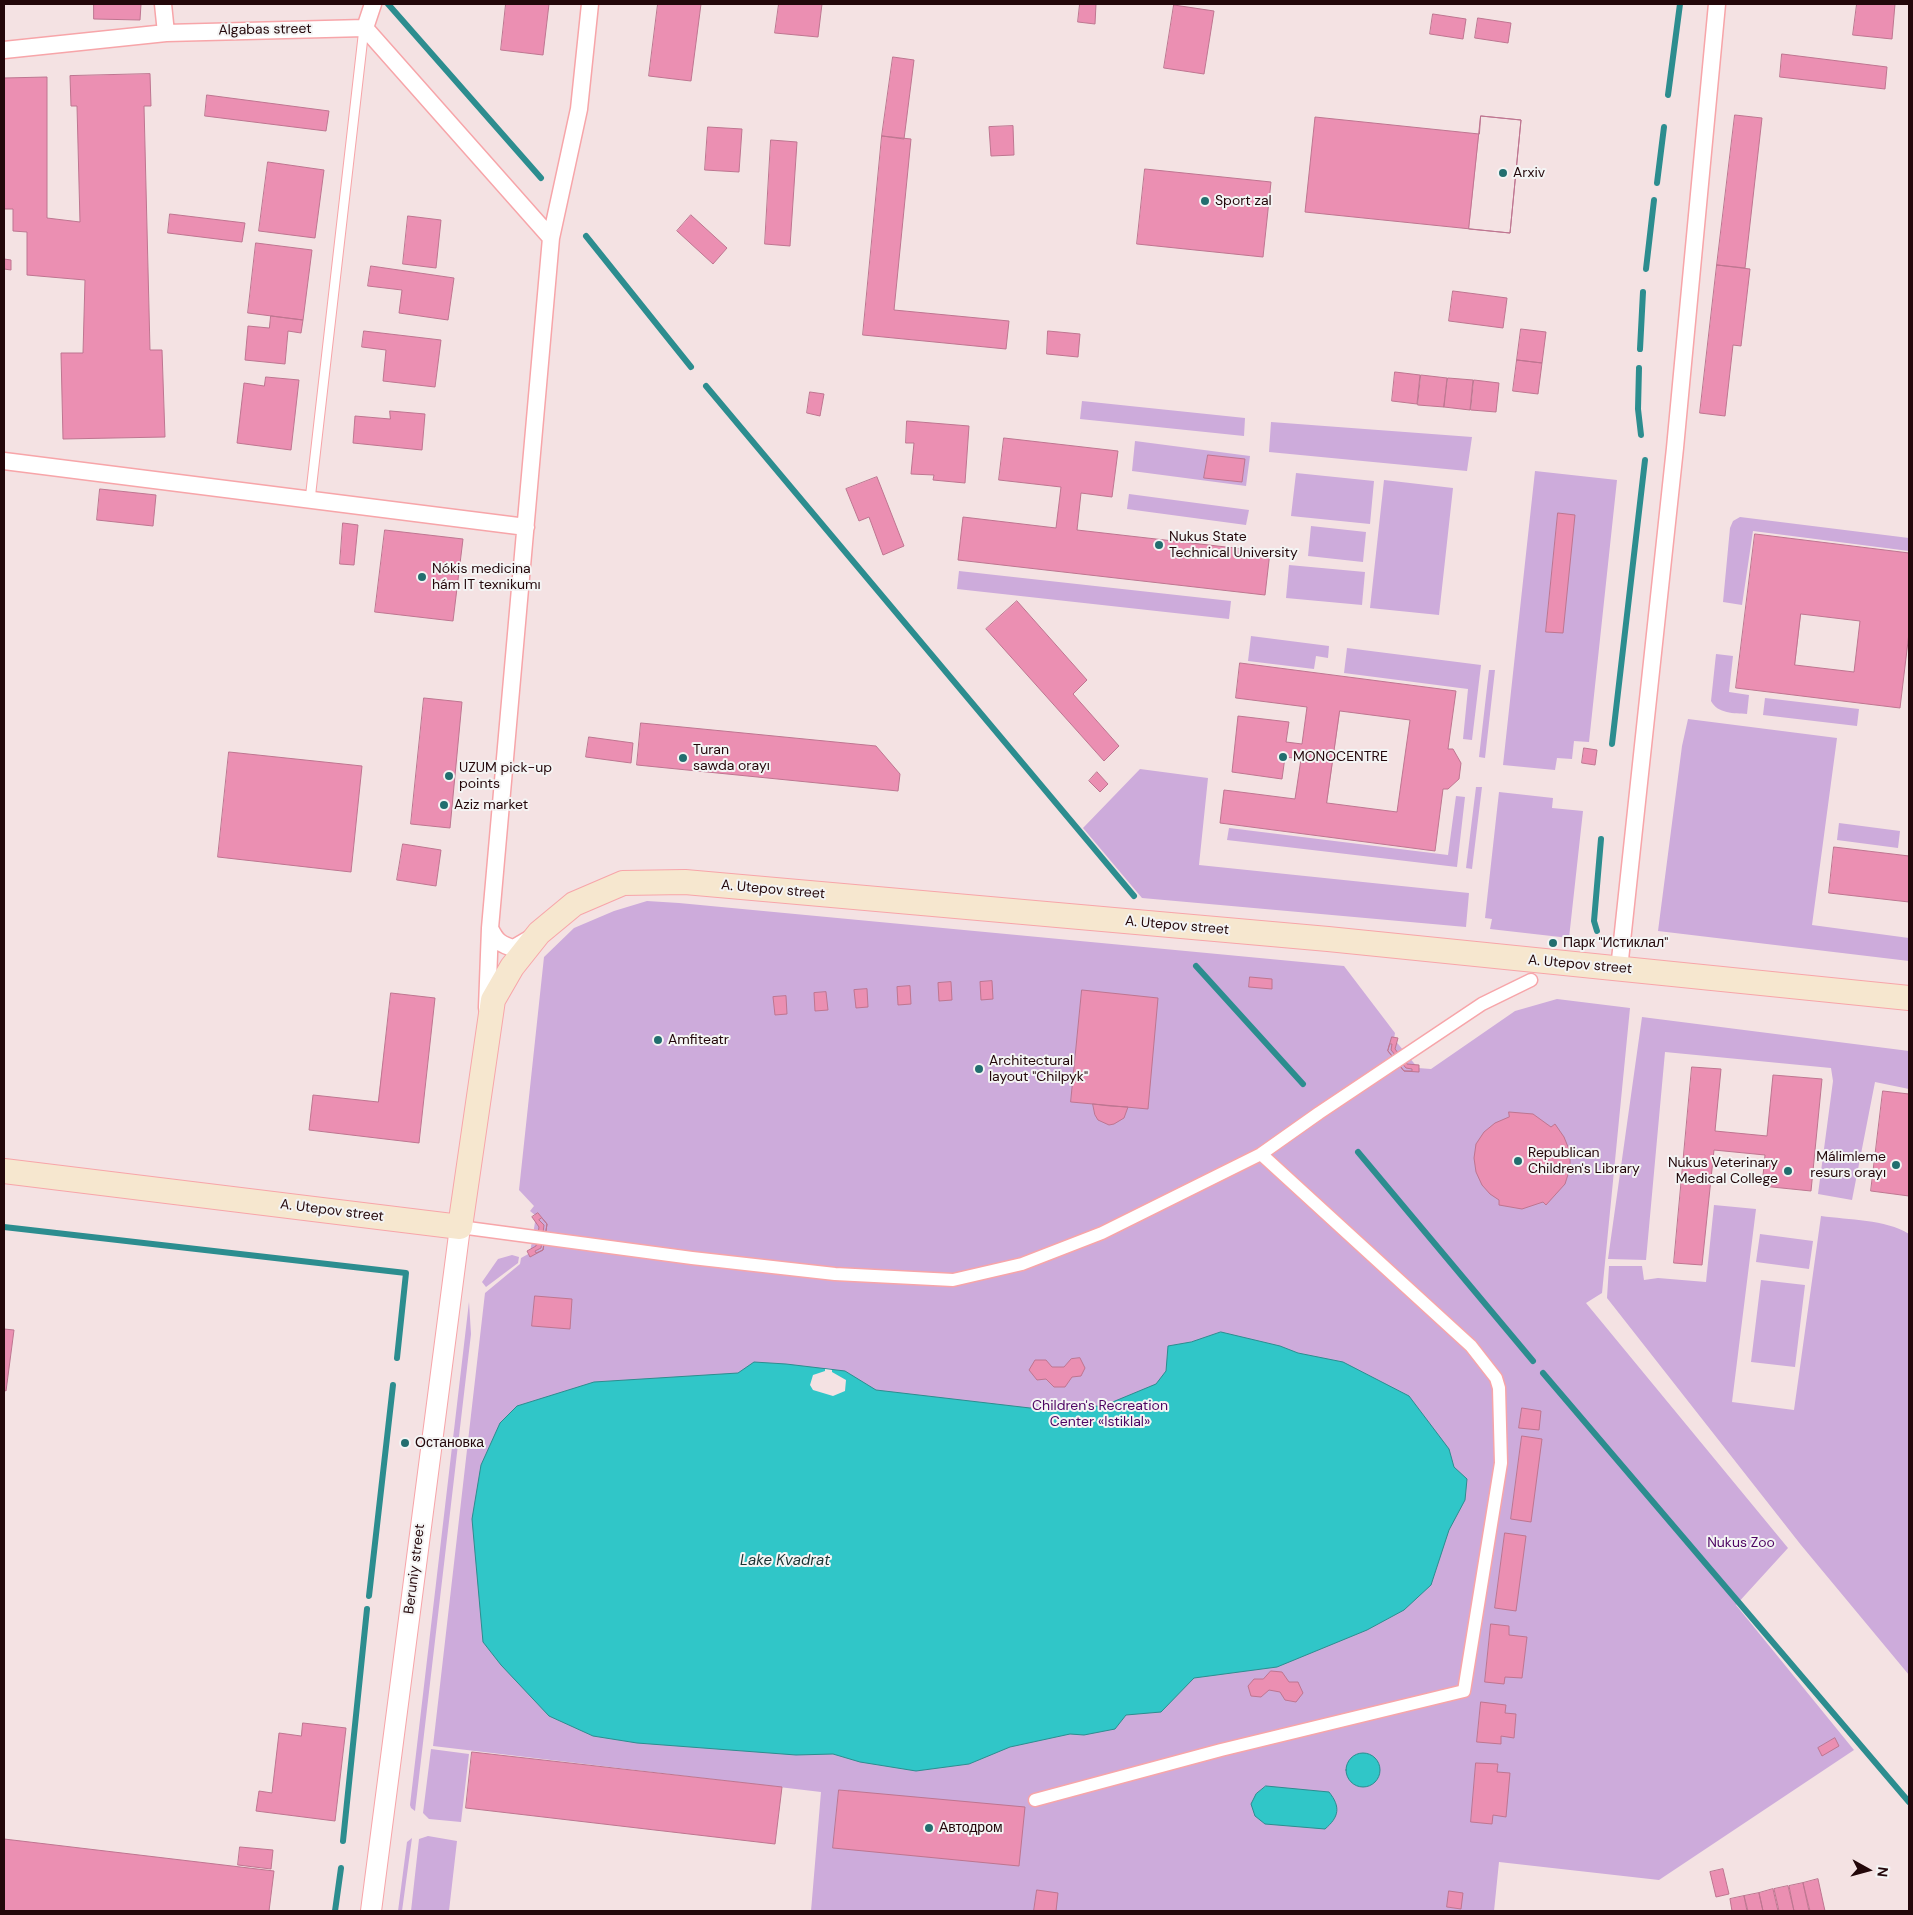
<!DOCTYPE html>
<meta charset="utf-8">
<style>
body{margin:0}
#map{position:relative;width:1913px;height:1915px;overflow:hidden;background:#f4e2e3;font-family:"DM Sans",sans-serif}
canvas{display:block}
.frame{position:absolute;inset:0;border:5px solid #23070a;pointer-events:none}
.north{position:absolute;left:1843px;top:1845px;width:50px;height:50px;-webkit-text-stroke:4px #f4f4f4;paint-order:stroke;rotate:97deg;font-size:14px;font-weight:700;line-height:20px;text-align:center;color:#23070a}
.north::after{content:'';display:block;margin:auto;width:18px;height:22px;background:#23070a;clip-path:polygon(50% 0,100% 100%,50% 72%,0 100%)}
</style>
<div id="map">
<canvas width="1913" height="1915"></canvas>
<div class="frame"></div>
<div class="north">N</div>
</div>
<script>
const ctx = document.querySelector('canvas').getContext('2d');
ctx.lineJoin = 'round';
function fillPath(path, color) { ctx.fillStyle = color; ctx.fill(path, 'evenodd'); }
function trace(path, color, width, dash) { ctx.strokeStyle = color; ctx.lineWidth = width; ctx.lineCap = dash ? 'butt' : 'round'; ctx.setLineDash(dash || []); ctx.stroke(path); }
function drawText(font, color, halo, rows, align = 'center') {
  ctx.font = font + ' "DM Sans",sans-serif'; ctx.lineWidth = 4; ctx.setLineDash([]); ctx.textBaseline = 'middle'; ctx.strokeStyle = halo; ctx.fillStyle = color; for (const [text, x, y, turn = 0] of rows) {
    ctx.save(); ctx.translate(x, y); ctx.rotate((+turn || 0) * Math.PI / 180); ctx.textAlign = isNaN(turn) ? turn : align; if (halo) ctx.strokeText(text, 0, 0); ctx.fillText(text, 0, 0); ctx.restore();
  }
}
fillPath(new Path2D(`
 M1082,401L1245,418L1244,436L1080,419Z
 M1271,422L1472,437L1467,471L1269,452Z
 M1135,441L1250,456L1246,486L1132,471Z
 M1535,471L1617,480L1589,742L1574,741L1572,759L1557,758L1555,770L1503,765Z
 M1296,473L1374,481L1370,524L1291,516Z
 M1384,480L1453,488L1439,615L1370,608Z
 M1129,494L1249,510L1246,525L1127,509Z
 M1740,517L1909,538V551L1753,531L1742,605L1723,602L1730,528L1733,521Z
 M1311,526L1366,532L1363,562L1308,556Z
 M1289,565L1365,572L1362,605L1286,598Z
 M959,571L1231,601L1229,619L957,589Z
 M1251,636L1329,646L1328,658L1316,656L1314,669L1248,661Z
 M1347,648L1481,665L1472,740L1463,739L1468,689L1344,673Z
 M1716,654L1733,656L1729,692L1749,695L1747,714C1734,713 1718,714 1711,701Z
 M1489,670H1495L1485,758L1479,757Z
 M1765,698L1859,709L1857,726L1763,715Z
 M1688,719L1837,738L1812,925L1909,938V961L1658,931L1682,746Z
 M1140,769L1208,778L1199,865L1469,893L1466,927L1142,898L1083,828Z
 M1476,787H1482L1472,869L1466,868Z
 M1499,792L1553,798L1552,808L1583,811L1569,938L1490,929L1492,919L1485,918Z
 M1456,796L1465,797L1457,867L1227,840L1229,828L1448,855Z
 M1839,823L1900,831L1898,848L1837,840Z
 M647,901L679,903L1344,966L1395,1033L1394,1039L1418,1068L1431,1069L1515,1011L1557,999L1630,1008L1602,1293L1586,1303L1788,1548L1736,1605L1854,1750L1659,1880L1499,1862L1494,1911H811L821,1792L433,1746L485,1293L520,1264L521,1258L530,1253L536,1216L530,1211L534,1206L519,1190L544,957L574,928L614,911Z
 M1642,1017L1909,1051V1089L1875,1082L1852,1200L1818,1194L1833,1081L1831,1068L1665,1052L1646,1260L1608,1259Z
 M1714,1205L1756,1209L1732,1402L1794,1410L1821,1216C1849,1220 1885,1219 1909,1234V1675L1801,1545L1607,1298L1609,1266H1642L1644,1280L1658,1278L1706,1282Z
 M1760,1234L1813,1241L1809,1269L1756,1262Z
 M512,1255L519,1257L518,1263L486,1287L482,1282L498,1259Z
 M1761,1280L1805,1285L1795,1367L1751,1362Z
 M469,1302L471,1334L415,1811L411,1808L410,1805Z
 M431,1749L469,1754L461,1822L429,1819L423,1813Z
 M428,1836L457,1841L449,1911H411L419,1839Z
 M412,1838L402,1911H398L407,1842Z`), '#cdabdb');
const water = new Path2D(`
 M1221,1332L1280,1346L1298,1353L1343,1362L1409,1396L1449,1449L1454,1467L1467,1479L1465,1500L1449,1530L1431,1585L1404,1610L1367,1630L1277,1667L1194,1678L1161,1712L1126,1715L1115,1729L1084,1735L1070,1734L1010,1747L969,1764L916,1771L860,1762L833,1754L796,1755L637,1743L593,1736L549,1716L501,1665L483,1642L472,1519L481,1465L500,1423L517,1406L594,1382L738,1373L754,1362L786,1364L845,1371L876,1390L1030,1408L1103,1406L1156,1384L1166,1371L1168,1346L1191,1342Z
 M1346 1770a17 17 0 1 1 34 0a17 17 0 1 1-34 0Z
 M1266,1786L1329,1792C1341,1807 1339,1817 1325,1829L1265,1824L1255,1816L1251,1804L1256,1794Z`);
fillPath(water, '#30c6c8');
trace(water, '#2c8d8f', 1);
fillPath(new Path2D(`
 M825,1369L832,1370V1372L846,1380L845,1391L833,1396L813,1390L810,1385L813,1375L825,1371Z`), '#f4e2e3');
trace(new Path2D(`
 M388,4L541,178
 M1668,95L1680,4
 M1657,183L1664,127
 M586,236L691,367
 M1646,269L1654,200
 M1640,349L1643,292
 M1639,368L1638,409L1641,435
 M706,386L1134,896
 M1612,744L1645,460
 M1597,931L1594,921L1601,839
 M1196,966L1303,1084
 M1358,1152L1533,1361
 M4,1227L406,1273L397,1358
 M1543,1373L1909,1802
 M369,1596L393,1385
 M343,1841L367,1609
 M335,1911L341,1868`), '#2c8d8f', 6);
const building = new Path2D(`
 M94,4H141L140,20L94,19Z
 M506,4H549L543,55L501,50Z
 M658,4H701L691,81L649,76Z
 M779,4H822L818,37L775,33Z
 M1080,4H1096L1095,24L1078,22Z
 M1857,4H1895L1892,39L1853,35Z
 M1174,5L1214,11L1204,74L1164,68Z
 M1433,14L1466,19L1463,39L1430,34Z
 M1478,18L1511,23L1508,43L1475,38Z
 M1782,54L1887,67L1885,89L1780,77Z
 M893,57L914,60L904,139L882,136Z
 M150,74L151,106H144L150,350H162L165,437L63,439L61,353H83L85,280L27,275V232L13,231V209H4V78L47,77V218L80,222L77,106H71L70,76Z
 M207,95L329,111L326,131L205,116Z
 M1735,115L1762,118L1745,268L1717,265Z
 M1481,116L1521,120L1510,233L1305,212L1315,117L1479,134Z
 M1481,116L1521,120L1510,233L1469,229Z
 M1013,126L1014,155L991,156L989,127Z
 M708,127L742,129L739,172L705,170Z
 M882,136L911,139L894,310L1009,321L1006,349L863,335Z
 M771,140L797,142L790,246L765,244Z
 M268,162L324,170L315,238L259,231Z
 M1145,169L1271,182L1263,257L1137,244Z
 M170,214L245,223L242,242L168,233Z
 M691,215L727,248L713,264L677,231Z
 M408,216L441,220L436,268L403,264Z
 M256,243L312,250L303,320L248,313Z
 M4,259L11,260V270L4,269Z
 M1717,265L1750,269L1741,346L1733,345L1725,416L1700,413Z
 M371,266L454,278L448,320L399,313L402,290L368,286Z
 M1453,291L1507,298L1503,328L1449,321Z
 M271,316L303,320L301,333L288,331L285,364L245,360L248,326L269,328Z
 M1521,329L1546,332L1542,363L1517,360Z
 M364,331L441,340L435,387L383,381L386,350L362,347Z
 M1048,331L1080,334L1078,357L1047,354Z
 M1517,360L1542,363L1538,394L1513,391Z
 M1395,372L1420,375L1417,404L1392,401Z
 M1421,375L1447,378L1444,407L1418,405Z
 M266,377L299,380L291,450L237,443L244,383L264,386Z
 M1448,378L1473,380L1470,410L1444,407Z
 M1474,380L1499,383L1496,412L1471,410Z
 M810,392L824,394L820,416L807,413Z
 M390,411L425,414L422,450L353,443L355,416L390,419Z
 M907,421L969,426L965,483L933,480L934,475L911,474L914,443H906Z
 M1004,438L1118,451L1112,497L1081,493L1077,530L1270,552L1265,595L958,560L963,517L1056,528L1061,487L999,480Z
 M1208,455L1245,459L1242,482L1204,478Z
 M877,477L904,546L883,555L869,517L859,521L846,489Z
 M100,489L156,495L153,526L97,520Z
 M1558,513L1575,515L1563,633L1546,632Z
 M343,523L358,525L354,565L340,564Z
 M385,530L463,539L453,621L375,612Z
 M1755,534L1909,553V633L1900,708L1736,688ZM1801,614L1860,621L1854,672L1795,665Z
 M1017,601L1087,680L1073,694L1119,746L1104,761L986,629Z
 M1240,663L1456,691L1448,749H1453L1461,763L1459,779L1448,789H1443L1435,851L1220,823L1224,790L1295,799L1301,759L1285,757L1282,779L1232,772L1238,716L1289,722L1286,742L1302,744L1307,707L1236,698ZM1340,711L1410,720L1397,812L1327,803Z
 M424,698L462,702L450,828L411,824Z
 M641,723L876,746L900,774L898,791L637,765Z
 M589,737L633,743L631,763L586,757Z
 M1584,748L1597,750L1595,765L1582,763Z
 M229,752L362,766L351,872L218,857Z
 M1097,772L1108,784L1100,792L1089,781Z
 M403,844L441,850L436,886L397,880Z
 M1834,847L1909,856V902L1829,893Z
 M1250,977L1272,979V989L1249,987Z
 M992,981L993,999L981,1000L980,982Z
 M951,982L952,1000L939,1001L938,983Z
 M910,986L911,1004L898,1005L897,987Z
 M867,989L868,1007L856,1008L854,990Z
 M1082,990L1158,998L1148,1109L1071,1102Z
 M826,992L828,1010L815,1011L814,993Z
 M391,993L435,998L419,1143L309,1130L313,1095L378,1102Z
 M786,996L787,1014L775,1015L773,997Z
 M1392,1037L1398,1038L1395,1049L1407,1064L1419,1065V1072L1404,1071L1388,1051Z
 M1390,1044H1392L1391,1050L1406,1068L1412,1069V1071H1404L1388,1051Z
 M1692,1067L1721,1069L1715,1131L1767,1136L1773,1075L1822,1079L1811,1191L1762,1186L1765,1155L1714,1150L1702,1265L1674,1263Z
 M1883,1091L1909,1094V1196L1871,1191Z
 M1093,1104L1110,1106L1128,1107L1124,1118L1114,1124L1109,1125L1098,1120L1095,1115Z
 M1509,1112L1533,1114L1551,1127L1555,1124L1564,1137L1570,1152V1168L1565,1184L1546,1205L1543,1202L1522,1209L1499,1205V1200L1490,1194L1482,1185L1476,1172L1474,1158L1476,1144L1484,1132L1495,1123L1509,1117Z
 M538,1213L547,1224L544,1244L543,1250L530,1257L527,1251L536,1246L539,1227L532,1217Z
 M542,1218L547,1224L543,1250L536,1253L535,1251L541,1248L544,1225L539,1220Z
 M535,1296L572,1299L570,1329L532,1326Z
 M4,1329L14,1330L6,1391L4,1390Z
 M1080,1358L1085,1368L1081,1376L1072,1377L1065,1387H1054L1046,1379L1037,1380L1029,1370L1035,1360H1046L1052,1367H1064L1071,1359Z
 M1522,1408L1541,1411L1539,1430L1519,1428Z
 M1522,1436L1542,1439L1531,1522L1511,1519Z
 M1505,1533L1526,1536L1516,1611L1495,1608Z
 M1491,1624L1509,1626V1635L1527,1637L1522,1678L1505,1677L1504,1684L1485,1682Z
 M1271,1671L1282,1672L1289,1682H1298L1303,1693L1296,1702L1285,1700L1280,1692L1269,1690L1261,1697L1251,1696L1248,1686L1254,1679H1263Z
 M1481,1702L1506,1705L1505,1713L1516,1714L1514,1738L1501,1736V1744L1477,1742Z
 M303,1723L346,1728L335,1821L256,1811L259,1791L272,1793L279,1733L301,1736Z
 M1835,1738L1839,1746L1822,1756L1818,1748Z
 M472,1752L782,1787L775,1844L466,1808Z
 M1476,1763L1498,1764L1497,1772L1510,1773L1506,1817L1493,1815L1492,1824L1471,1822Z
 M839,1790L1025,1807L1019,1866L833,1848Z
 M4,1839L274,1871L269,1911H4Z
 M240,1847L273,1850L271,1869L238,1865Z
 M1723,1869L1729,1894L1716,1897L1710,1872Z
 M1818,1879L1825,1911H1810L1803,1883Z
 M1803,1883L1809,1911H1794L1789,1886Z
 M1788,1886L1794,1911H1779L1774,1889Z
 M1773,1889L1778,1911H1763L1759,1893Z
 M1037,1890L1058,1893L1056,1911H1034Z
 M1449,1891L1463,1893L1461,1909L1447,1907Z
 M1759,1893L1763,1911H1748L1744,1896Z
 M1744,1896L1747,1911H1732L1730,1899Z`);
fillPath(building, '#eb8fb2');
trace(building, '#be7590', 1);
const service = new Path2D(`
 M310,500L364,28`);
const pedestrian = new Path2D(`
 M460,1227L692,1258L835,1274L953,1280L1022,1264L1102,1233L1261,1154L1319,1113L1482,1004L1531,980
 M1035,1800L1221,1750L1464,1691L1501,1463L1499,1388L1496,1378L1471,1346L1261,1154`);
const minor = new Path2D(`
 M163,4L166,33
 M365,28L551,238
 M365,28L373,4
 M4,50L166,33L365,28
 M4,461L526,527
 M490,928C496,941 501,945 514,948L531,938
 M1619,969L1675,448L1717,4
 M487,1008L490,928L551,238L579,109L590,4`);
const tertiary = new Path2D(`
 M371,1911L460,1227`);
const secondary = new Path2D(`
 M4,1171L460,1227L493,1000L512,967L539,933L574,904L623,883L685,882L1328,939L1909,998`);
trace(service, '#f7a5a9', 11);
trace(pedestrian, '#f7a5a9', 15);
trace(minor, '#f7a5a9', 19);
trace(tertiary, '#f7a5a9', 22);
trace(secondary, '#f7a5a9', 26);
trace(service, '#fff', 9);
trace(pedestrian, '#fff', 12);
trace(minor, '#fff', 16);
trace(tertiary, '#fff', 20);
trace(secondary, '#f6e7cf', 24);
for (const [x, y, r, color] of [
 [1503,173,5,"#226e6f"],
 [1205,201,5,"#226e6f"],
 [1159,545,5,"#226e6f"],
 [422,577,5,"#226e6f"],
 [1283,757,5,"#226e6f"],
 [683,758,5,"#226e6f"],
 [449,776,5,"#226e6f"],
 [444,805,5,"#226e6f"],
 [1553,943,5,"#226e6f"],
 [658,1040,5,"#226e6f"],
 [979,1069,5,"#226e6f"],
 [1518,1161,5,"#226e6f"],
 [1896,1165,5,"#226e6f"],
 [1788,1171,5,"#226e6f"],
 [405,1443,5,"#226e6f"],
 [929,1828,5,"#226e6f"]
]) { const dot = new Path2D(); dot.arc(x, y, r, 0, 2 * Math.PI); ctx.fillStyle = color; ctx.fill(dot); trace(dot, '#f4f4f4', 2); }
drawText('14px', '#23070a', '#f4f4f4', [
 ["Algabas street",265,30,-1],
 ["A. Utepov street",773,890,5],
 ["A. Utepov street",1177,926,5],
 ["A. Utepov street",1580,965,5],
 ["A. Utepov street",332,1211,7],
 ["Beruniy street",415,1569,-83]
]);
drawText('14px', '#23070a', '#f4f4f4', [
 ["Arxiv",1513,173],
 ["Sport zal",1215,201],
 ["Nukus State",1169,537],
 ["Technical University",1169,553],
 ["Nókis medicina",432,569],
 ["hám IT texnikumı",432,585],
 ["Turan",693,750],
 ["sawda orayı",693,766],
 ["MONOCENTRE",1293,757],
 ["UZUM pick-up",459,768],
 ["points",459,784],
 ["Aziz market",454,805],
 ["Парк \"Истиклал\"",1563,943],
 ["Amfiteatr",668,1040],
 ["Architectural",989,1061],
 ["layout \"Chilpyk\"",989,1077],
 ["Republican",1528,1153],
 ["Children's Library",1528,1169],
 ["Málimleme",1886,1157,"right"],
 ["resurs orayı",1886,1173,"right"],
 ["Nukus Veterinary",1778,1163,"right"],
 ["Medical College",1778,1179,"right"],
 ["Остановка",415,1443],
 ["Автодром",939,1828]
], 'left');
drawText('14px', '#4d0462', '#f4f4f4', [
 ["Children's Recreation",1100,1406],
 ["Center «Istiklal»",1100,1422],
 ["Nukus Zoo",1741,1543]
]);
drawText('italic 15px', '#1a3232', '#f4f4f4', [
 ["Lake Kvadrat",785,1561]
]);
</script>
